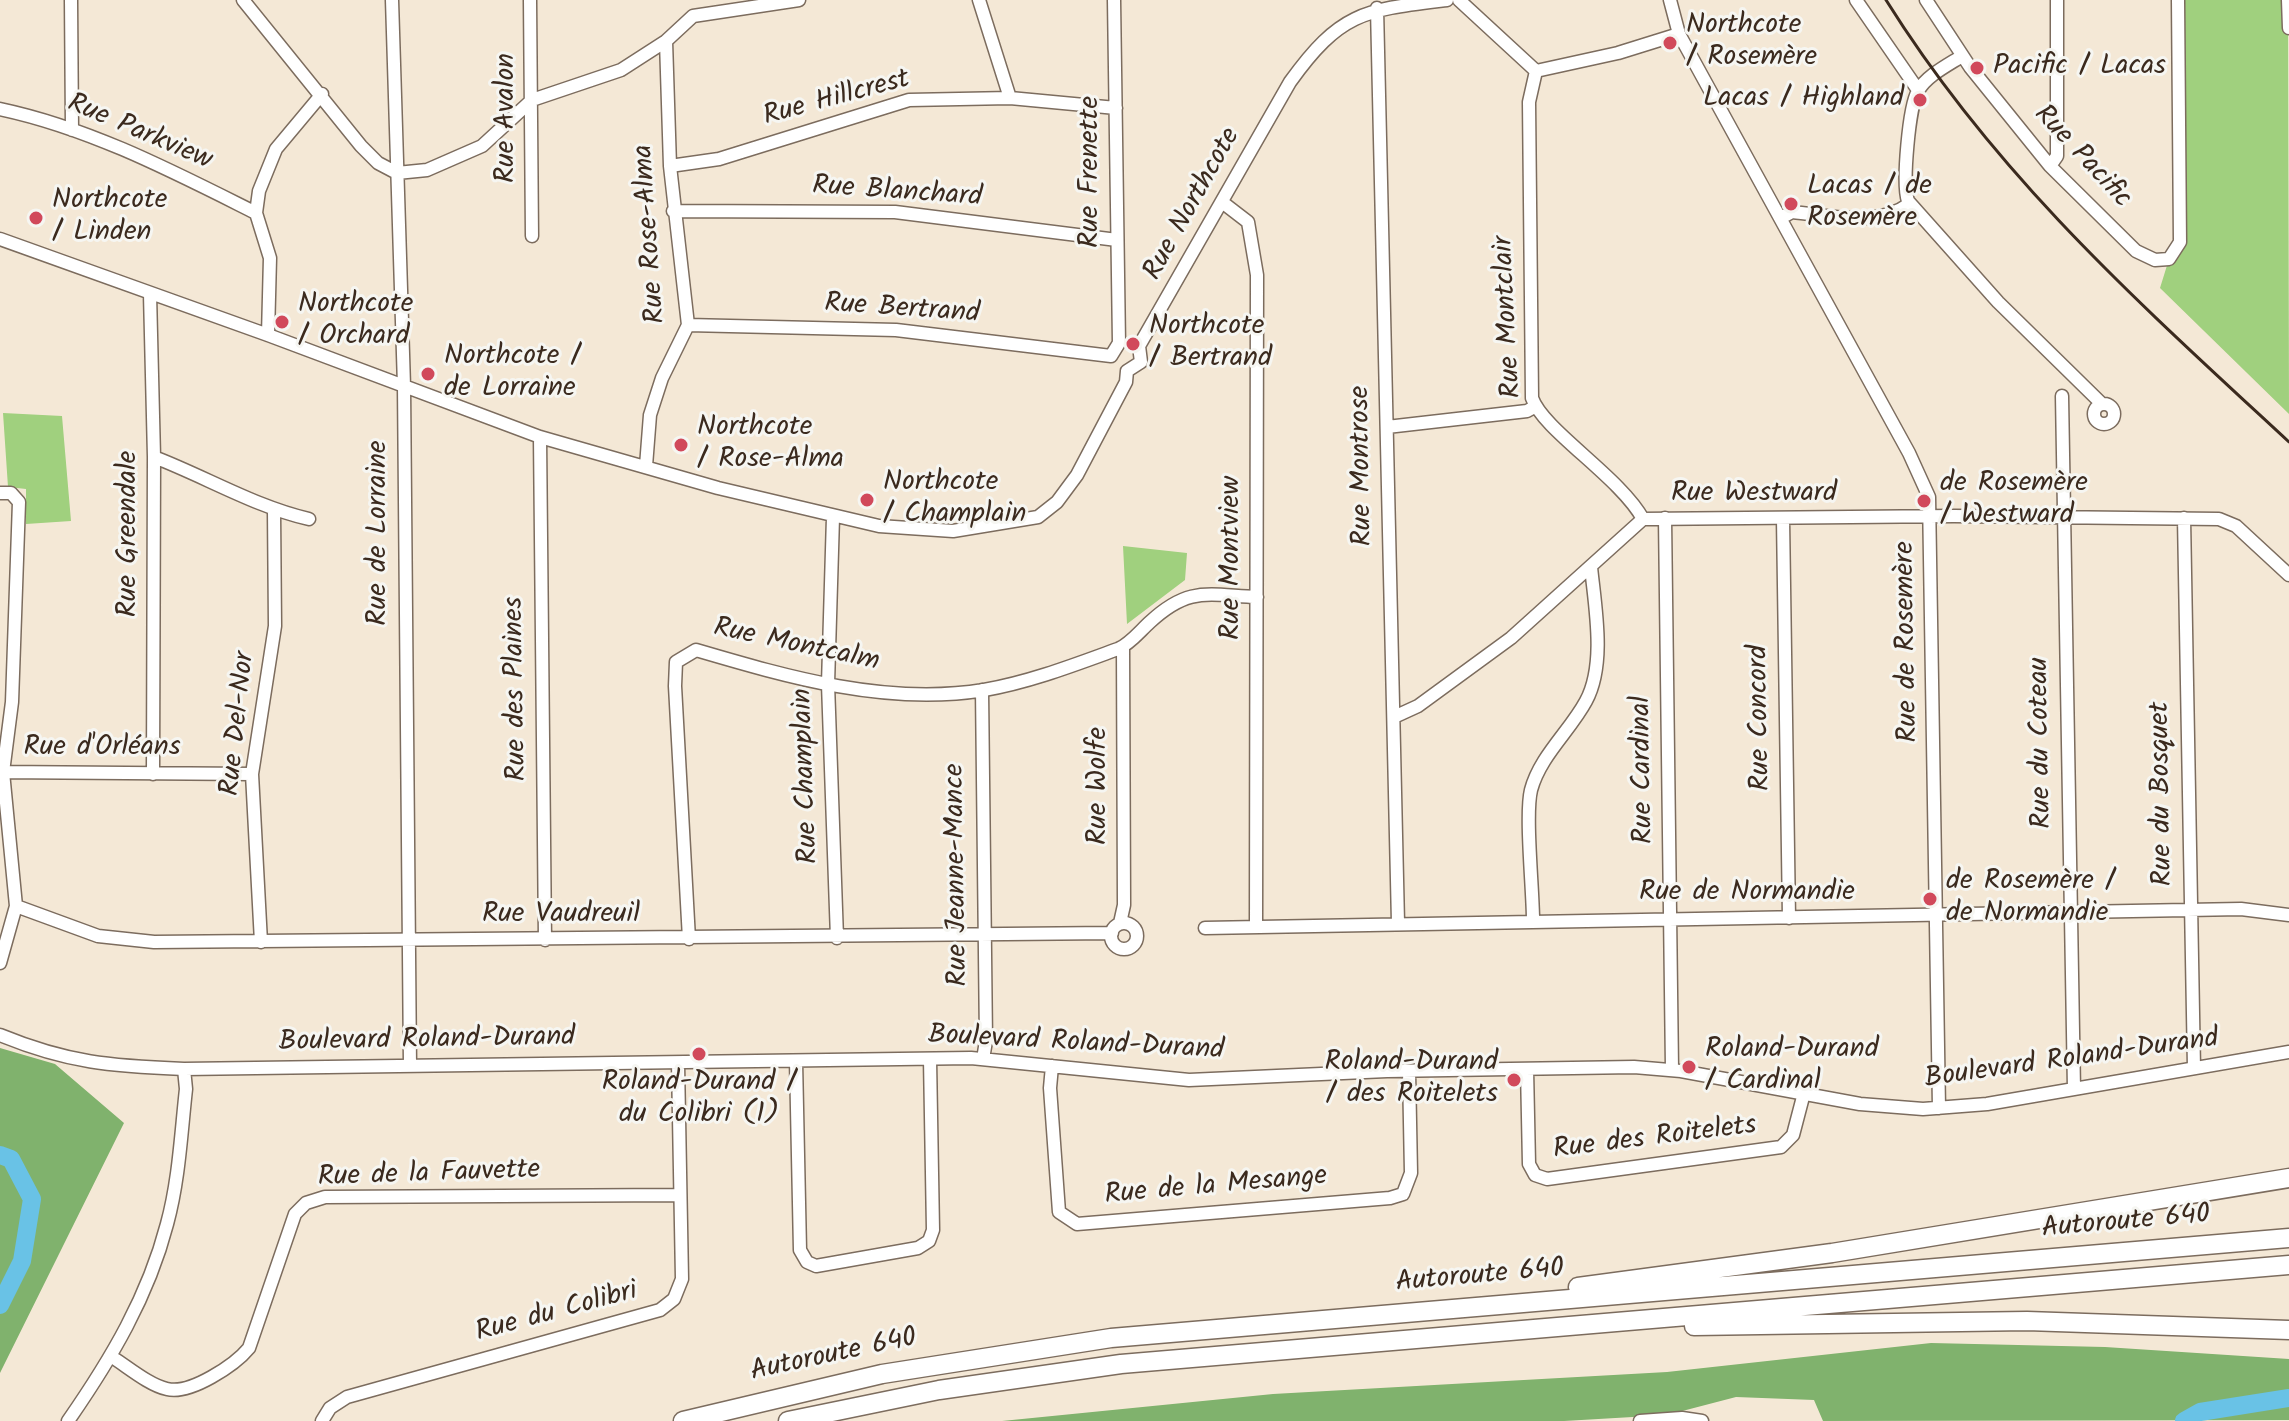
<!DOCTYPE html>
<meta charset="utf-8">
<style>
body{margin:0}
canvas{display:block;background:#f4e8d6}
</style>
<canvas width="2289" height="1421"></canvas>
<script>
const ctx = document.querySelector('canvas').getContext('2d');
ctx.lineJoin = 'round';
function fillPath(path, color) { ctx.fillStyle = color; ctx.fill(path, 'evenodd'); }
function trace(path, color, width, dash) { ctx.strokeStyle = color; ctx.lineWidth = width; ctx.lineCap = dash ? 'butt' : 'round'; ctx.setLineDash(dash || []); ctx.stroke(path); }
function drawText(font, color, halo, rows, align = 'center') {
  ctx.font = font + ' Kalam,sans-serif'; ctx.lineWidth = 6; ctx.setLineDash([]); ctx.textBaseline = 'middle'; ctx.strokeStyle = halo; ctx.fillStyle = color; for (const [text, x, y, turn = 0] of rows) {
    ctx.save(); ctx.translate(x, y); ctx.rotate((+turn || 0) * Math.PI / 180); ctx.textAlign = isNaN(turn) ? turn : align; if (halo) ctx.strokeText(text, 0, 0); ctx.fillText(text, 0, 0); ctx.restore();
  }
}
fillPath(new Path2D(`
 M2178,0H2288L2289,414L2160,288L2169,259L2180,242Z
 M3,413L62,416L71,521L26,524V489L8,487Z
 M1123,546L1187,553L1185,580L1127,624Z`), '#a0d07e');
fillPath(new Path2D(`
 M0,1048L55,1064L124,1123L0,1373Z
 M1931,1343L2105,1347L2289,1359V1420L1823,1421L1814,1400L1736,1397L1667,1415L1564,1421H1002L1273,1394L1667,1372Z`), '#80b26d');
trace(new Path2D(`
 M0,1155L11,1159L32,1199L22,1261L0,1305
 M2184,1421L2200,1412L2289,1398`), '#69c2e6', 18);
const minor = new Path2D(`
 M71,0L72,130
 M243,0L361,146L378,163L397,173L427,170L482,146L532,100L621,70L666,41L693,16L799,0
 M392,0L404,386L410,1066
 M530,0L532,236
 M979,0L1010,98
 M1459,0L1536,71L1618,53L1679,34
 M1670,0L1679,34L1909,453L1929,497L1939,1108
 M1856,0L1918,90
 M1926,0L1970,67L2050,166L2136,251L2155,260L2169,259L2180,242L2178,0
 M2288,0L2289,28
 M1377,8L1398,923
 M1962,56C1948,65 1926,76 1918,91C1909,106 1902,184 1908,201L1998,302L2102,404
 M1536,71L1529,102L1532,398C1543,430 1620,477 1643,519
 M0,109C90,128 174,172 256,213
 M670,166L719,159L909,100L1010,98L1116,108
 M2050,166L2057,156V0
 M1222,202L1248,222L1257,275L1256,927
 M673,211L895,212L1117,240
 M1781,218L1792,212C1829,215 1877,228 1909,204
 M0,239L268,335L540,437L718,488L879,526L953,531L1038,517L1057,502L1077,475L1126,382L1127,371
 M150,294L154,457L153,774
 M688,325L896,330L1111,356
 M268,335L270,258L256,213L259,191L276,149L322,94
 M1139,346L1290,82C1341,11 1365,10 1447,0
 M1111,356L1119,343L1114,0
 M1127,371L1141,362L1139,346
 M2062,396L2074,1089
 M2094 414a10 10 0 1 1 20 0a10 10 0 1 1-20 0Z
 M1387,427L1527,411L1536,406
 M540,437L545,940
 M154,457C206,477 256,507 309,519
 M646,466L650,415L662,378L688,325L670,166L666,41
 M0,493H11L19,502L12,702L3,772L16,906L0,963
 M833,517L828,684L837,938
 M1665,518L1672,1069
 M2184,518L2194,1068
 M1783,519L1789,918
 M982,690L986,1041L983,1059
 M1394,717L1418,706L1511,638L1643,519L1954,516L2219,519L2236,526L2289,575
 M0,772L252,774
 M16,906L98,936L154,942L1112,933
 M1533,920C1533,890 1525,815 1531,790C1540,756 1570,731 1586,701C1606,664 1595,607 1591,567
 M1120,923L1124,905L1123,647
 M1111 936a13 13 0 1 1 26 0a13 13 0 1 1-26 0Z
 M1205,928L2241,909L2289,915
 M689,939L675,686L676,662L696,650C788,677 887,706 984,690C1030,682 1074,665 1118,649C1130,644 1140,631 1150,622C1189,586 1207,595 1257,597
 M261,942L252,774L275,626L274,511
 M0,1035C68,1063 111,1066 184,1069L971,1058L1189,1080L1387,1071L1634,1067L1681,1071L1860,1104L1923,1109L1987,1104L2289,1052
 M796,1061L800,1250L807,1262L816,1266L918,1248L929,1241L933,1230L930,1059
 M1052,1066L1050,1088L1059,1212L1077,1224L1390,1198L1403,1194L1411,1173L1409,1071
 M1527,1069L1529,1164L1535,1175L1547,1179L1781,1147L1793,1135L1804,1093
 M112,1357C128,1367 149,1385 167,1389C190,1395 235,1365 249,1348L295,1214L306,1203L325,1197L678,1195
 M68,1421C111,1359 148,1297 167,1224C179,1180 181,1134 186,1089L184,1069
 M322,1421L330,1408L347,1397L660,1310L674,1299L682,1279L678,1063
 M1640,1421L1682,1418L1702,1421`);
const highway = new Path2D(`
 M1578,1287L1832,1253L2289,1178
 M1694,1326L2027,1321L2289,1330
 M683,1421L882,1374L1111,1338L2289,1238
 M788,1421L939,1390L1121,1364L2289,1265`);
trace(minor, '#7c6c5e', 15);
trace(highway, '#7c6c5e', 21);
trace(minor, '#fff', 12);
trace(highway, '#fff', 18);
trace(new Path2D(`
 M1886,0C1996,176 2138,302 2289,442`), '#3b2a1e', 3);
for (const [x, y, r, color] of [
 [1670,43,8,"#d1495b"],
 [1977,68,8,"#d1495b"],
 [1920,100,8,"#d1495b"],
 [1791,204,8,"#d1495b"],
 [36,218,8,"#d1495b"],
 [282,322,8,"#d1495b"],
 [1133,344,8,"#d1495b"],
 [428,374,8,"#d1495b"],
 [681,445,8,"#d1495b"],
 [867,500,8,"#d1495b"],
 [1924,501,8,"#d1495b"],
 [1930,899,8,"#d1495b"],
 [699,1054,8,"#d1495b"],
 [1689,1067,8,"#d1495b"],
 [1514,1080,8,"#d1495b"]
]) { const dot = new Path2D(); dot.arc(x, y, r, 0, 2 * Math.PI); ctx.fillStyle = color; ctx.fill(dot); trace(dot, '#f6f6f2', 3); }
drawText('28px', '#3b2a1e', '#f6f6f2', [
 ["Northcote",1686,27],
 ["/ Rosemère",1686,59],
 ["Pacific / Lacas",1993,68],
 ["Lacas / Highland",1904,100,"right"],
 ["Lacas / de",1807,188],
 ["Rosemère",1807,220],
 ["Northcote",52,202],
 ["/ Linden",52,234],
 ["Northcote",298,306],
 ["/ Orchard",298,338],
 ["Northcote",1149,328],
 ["/ Bertrand",1149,360],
 ["Northcote /",444,358],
 ["de Lorraine",444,390],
 ["Northcote",697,429],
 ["/ Rose-Alma",697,461],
 ["Northcote",883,484],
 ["/ Champlain",883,516],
 ["de Rosemère",1940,485],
 ["/ Westward",1940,517],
 ["de Rosemère /",1946,883],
 ["de Normandie",1946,915],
 ["Roland-Durand",1705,1051],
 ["/ Cardinal",1705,1083],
 ["Roland-Durand",1498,1064,"right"],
 ["/ des Roitelets",1498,1096,"right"],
 ["Roland-Durand /",699,1084,"center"],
 ["du Colibri (1)",699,1116,"center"]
], 'left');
drawText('28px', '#3b2a1e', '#f6f6f2', [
 ["Rue Hillcrest",837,100,-15],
 ["Rue Avalon",508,118,-90],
 ["Rue Parkview",139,134,23],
 ["Rue Pacific",2081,158,47],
 ["Rue Frenette",1092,172,-90],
 ["Rue Blanchard",897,194,4],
 ["Rue Northcote",1194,205,-61],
 ["Rue Rose-Alma",652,234,-94],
 ["Rue Bertrand",902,311,4],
 ["Rue Montclair",1510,317,-93],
 ["Rue Montrose",1364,466,-91],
 ["Rue Westward",1754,495],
 ["Rue de Lorraine",380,533,-90],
 ["Rue Greendale",130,534,-90],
 ["Rue Montview",1233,558,-90],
 ["Rue de Rosemère",1909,642,-91],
 ["Rue Montcalm",796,647,12],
 ["Rue des Plaines",518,689,-91],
 ["Rue Concord",1762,718,-91],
 ["Rue Del-Nor",240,724,-84],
 ["Rue du Coteau",2043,743,-91],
 ["Rue d'Orléans",102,749],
 ["Rue Cardinal",1645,770,-91],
 ["Rue Champlain",808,776,-92],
 ["Rue Wolfe",1100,786,-90],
 ["Rue du Bosquet",2164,794,-91],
 ["Rue Jeanne-Mance",959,875,-91],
 ["Rue de Normandie",1747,894],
 ["Rue Vaudreuil",561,916],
 ["Boulevard Roland-Durand",427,1042,-1],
 ["Boulevard Roland-Durand",1076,1045,3],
 ["Boulevard Roland-Durand",2072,1061,-8],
 ["Rue des Roitelets",1655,1140,-7],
 ["Rue de la Fauvette",429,1176,-2],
 ["Rue de la Mesange",1216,1188,-5],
 ["Autoroute 640",2126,1224,-5],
 ["Autoroute 640",1480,1278,-5],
 ["Rue du Colibri",557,1314,-15],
 ["Autoroute 640",834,1357,-12]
]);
</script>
